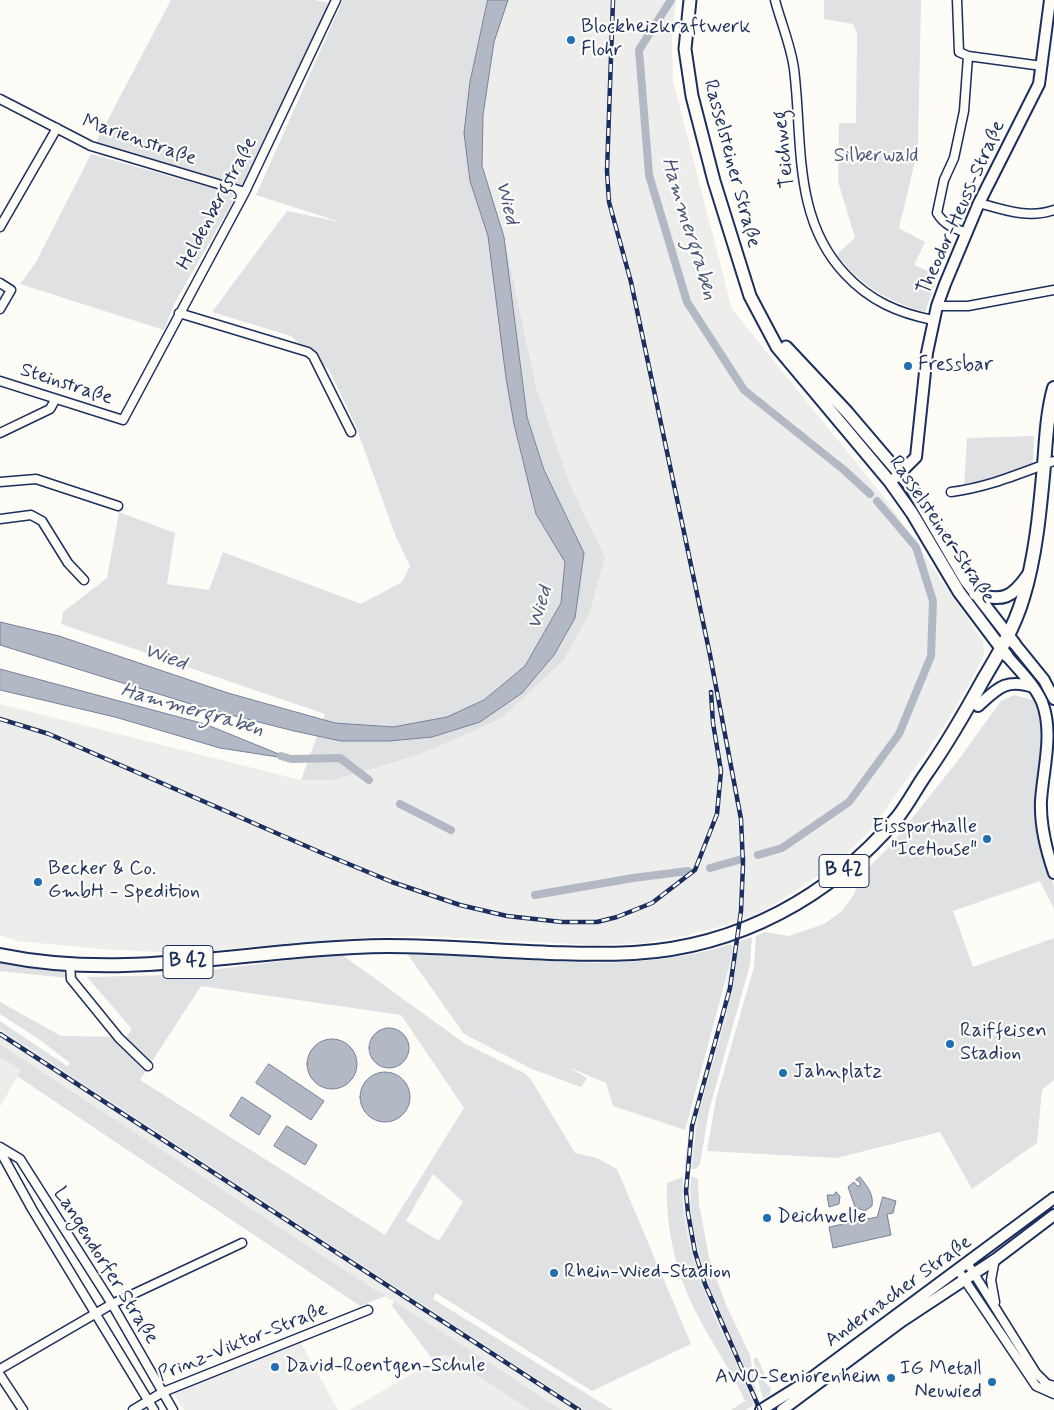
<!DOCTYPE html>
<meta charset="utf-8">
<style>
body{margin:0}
canvas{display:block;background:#fdfcf7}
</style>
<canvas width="1054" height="1410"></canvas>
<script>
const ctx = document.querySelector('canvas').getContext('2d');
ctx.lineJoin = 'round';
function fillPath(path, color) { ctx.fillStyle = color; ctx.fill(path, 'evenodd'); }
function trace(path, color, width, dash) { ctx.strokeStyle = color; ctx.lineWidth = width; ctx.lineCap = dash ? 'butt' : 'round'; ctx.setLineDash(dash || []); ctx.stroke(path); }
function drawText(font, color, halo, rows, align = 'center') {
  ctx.font = font + ' Mynerve,sans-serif'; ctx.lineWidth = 4.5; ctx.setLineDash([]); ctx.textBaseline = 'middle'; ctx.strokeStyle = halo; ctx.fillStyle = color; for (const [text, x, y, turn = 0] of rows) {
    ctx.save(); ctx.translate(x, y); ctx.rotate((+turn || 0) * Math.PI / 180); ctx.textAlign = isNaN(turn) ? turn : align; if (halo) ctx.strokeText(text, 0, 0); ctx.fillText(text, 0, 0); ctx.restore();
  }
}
fillPath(new Path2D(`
 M508,0H676L672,39L673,81L732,309L888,502L983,641L984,655L972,679L942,730L871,830L837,863L788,896L755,915L719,927L680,937L643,943L595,945L420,936L369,937L175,953L101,949L17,941L0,935V704L301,780H333L502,718L563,661L605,557L571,487L536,387L504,237L482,166L483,115L494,42Z
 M733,948L738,949L726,1017L698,1115L692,1169L684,1168L691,1115L721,1015Z
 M0,1029L63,1069L585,1410H562L374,1289L0,1044Z
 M0,1057L21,1070L0,1107Z
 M683,1183L690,1184L695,1239L702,1266L759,1399L752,1402L700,1281L691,1255L684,1218Z
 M300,1341L338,1410H184L173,1393Z
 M445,1354L530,1410H349L434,1361Z`), '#edeeec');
fillPath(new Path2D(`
 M171,0H315L328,3L326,15L242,187L95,144Z
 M343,0H488L470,82L464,133L470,181L488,236L514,424L536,514L565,562L561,603L525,666L484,700L447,717L393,727L335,723L323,720L325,714L61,624L63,612L107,578L119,512L175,533L167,584L209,590L223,552L361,604L402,582L410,566L396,537L355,424L329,370L291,336L212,312L287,211L340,222L256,195Z
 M824,0H921L918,149L899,228L925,242L914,265L938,275L925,312C881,298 867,289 836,255L855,238L838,181L839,123H856L857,33L853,24L824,19Z
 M91,154L237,195L174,304L164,330L20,284L36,262Z
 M504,237L536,387L571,487L605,557L589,614L563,661L502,718L421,754L333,780H301L317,736L341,741H389L522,693L584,553L544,470L527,417Z
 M1034,436L1033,466L989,481L964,486L967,438Z
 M1014,695L1033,700C1052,737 1036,777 1035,816C1035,842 1048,862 1054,886C1054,893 1054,902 1054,909L1040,881L953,911L973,967L1054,938V1080L1042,1090L1037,1143L972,1189L940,1132L837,1158L707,1151L716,1099L754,967L756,936L765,932L789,936L824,924L842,911L854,894L863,873L890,846L959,759L1001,701Z
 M752,937L750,965L709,1110L700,1164L696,1169H692L698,1115L726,1017L739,941Z
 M731,944L733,948L729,967L685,1130L613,1106L606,1083L568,1067L587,1078L581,1087L532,1069L464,1034L406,952C515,956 625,978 731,944Z
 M341,954L464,1043L524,1073L530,1078L575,1153L597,1158L617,1169L691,1344L592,1391L436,1293L433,1299L613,1410H585L0,1029V1021L67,1066L70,1063L40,1040L0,1014V1002L61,1036L126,1037L132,1029L87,977L169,975ZM201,986L401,1015L464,1108L385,1235L140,1080ZM433,1174L463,1202L439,1241L406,1221Z
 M0,959L63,970L67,978L0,971Z
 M0,1044L374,1289L386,1296L360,1306L17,1076L21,1070L0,1057Z
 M691,1176L698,1179L699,1204L710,1262L727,1307L750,1355L756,1393C726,1324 685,1253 691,1176Z
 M683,1177C679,1234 700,1284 723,1335C734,1358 743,1382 754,1405L746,1410H731L745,1401C732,1372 714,1347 699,1318C677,1278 665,1228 667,1183Z
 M394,1301L562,1410H530L445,1354L434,1361L392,1306Z
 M756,1357L758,1359L767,1380L757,1370L753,1360Z
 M756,1373L771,1388L770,1395L763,1399Z`), '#e0e1e3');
const water = new Path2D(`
 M488,0H508L494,42L483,115L482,166L504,237L527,417L544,470L584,553L575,618L554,655L522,693L480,722L432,737L389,741H341L294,731L207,709L0,645V622L59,636L228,693L335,723L393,727L447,717L484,700L525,666L561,603L565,562L536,514L514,424L506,378L488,236L470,181L464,133L470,82Z
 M0,669L205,724L291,759L220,748L115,717L0,690Z
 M369 1048a20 20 0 1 1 40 0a20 20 0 1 1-40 0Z
 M307 1064a25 25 0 1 1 50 0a25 25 0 1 1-50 0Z
 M269,1064L324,1101L311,1120L256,1083Z
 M360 1097a25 25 0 1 1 50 0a25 25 0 1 1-50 0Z
 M242,1097L271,1116L259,1135L230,1116Z
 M287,1126L317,1145L305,1165L274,1146Z
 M860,1177C867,1186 874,1194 872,1206L865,1211L855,1207L848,1187L854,1182L857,1186H860V1182L856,1180Z
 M836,1192L840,1196L839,1204L829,1207L827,1195H834Z
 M883,1197L896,1201L893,1213L887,1214L891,1235L833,1248L829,1227L877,1217Z`);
fillPath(water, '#b3b8c5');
trace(water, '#76819c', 1);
trace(new Path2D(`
 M671,0L639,50L649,175L687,302L744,390L844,470L870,494
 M281,756L291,759L340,758L369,780
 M400,804L451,830
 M758,855L782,848L849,802L899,734L931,656L933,601L916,547L877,501
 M710,868L742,859
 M535,895L633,878L688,871`), '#b3b8c5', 8);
const minor = new Path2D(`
 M775,0C781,23 791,46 794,69C803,140 792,218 845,274C870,301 898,313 933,320
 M957,0L959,52L968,56L1042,66
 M0,99L91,146L245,192
 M979,203C1004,210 1029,219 1054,210
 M0,227L57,128
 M967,233C955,229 944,225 937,213L944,180L954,158L964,111L968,56
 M0,283L11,290L0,309
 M937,306H968L1054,290
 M179,313L308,352L313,356L351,432
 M0,381L123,420L245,192L336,0
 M0,433L50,409L55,400
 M0,482L36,479L118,506
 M951,492C989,487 1018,474 1054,461
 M0,519L31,515L42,521L68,563L84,580
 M70,965L71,979L119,1038L148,1066
 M0,1147L20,1159L112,1304L173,1410
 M0,1151L32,1209L154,1410
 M968,1264L1036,1373L1047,1384L1054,1386
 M958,1270L1036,1386L1054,1394
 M995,1302L991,1280L995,1259
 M0,1369L112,1304L242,1243
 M0,1375L23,1410
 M133,1410L163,1392L368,1310`);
const tertiary = new Path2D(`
 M895,478L916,457L927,353L937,306L945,284L979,203L1039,84L1050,0
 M1014,643L1044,680L1054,699
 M1007,656C1019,670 1034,684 1042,702C1054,733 1043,769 1041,801C1040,826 1046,849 1054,873
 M978,706C997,689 1005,678 1033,687
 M761,1410L806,1382L1054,1198
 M782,1410L902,1321L996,1259L1054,1215`);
const secondary = new Path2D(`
 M690,0L685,49L692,96L714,181L750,296L777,347L890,482L912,513L959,592L1007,656
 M786,347L847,412L911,487L966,581L1014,643
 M975,594C1003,602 1012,598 1028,575`);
const primary = new Path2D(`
 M0,955C130,982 257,947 387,946C469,946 552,957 634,953C738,947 830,897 897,818C909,803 917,786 928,771C948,742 966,711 983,680C999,653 1014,628 1023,598C1036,556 1040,509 1044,465C1046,440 1047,413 1054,388`);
trace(minor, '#1b2f5e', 11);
trace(tertiary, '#1b2f5e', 14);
trace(secondary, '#1b2f5e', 15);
trace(primary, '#1b2f5e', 16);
trace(minor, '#fdfcf7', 8);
trace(tertiary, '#fdfcf7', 10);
trace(secondary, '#fdfcf7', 11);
trace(primary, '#fdfcf7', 12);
const rail = new Path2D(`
 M613,0L607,171L609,202L631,282L710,655L741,819L743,865L741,911L730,988L692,1126L686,1191L688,1213L695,1252L705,1284L760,1410
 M0,719L49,734L322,853L392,882L460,905L507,916L562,922H597L617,917L652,903L695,870L717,814L721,771L713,723L711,692
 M0,1034L579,1410`);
trace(rail, '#1b2f5e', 4.5);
trace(rail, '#fdfcf7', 2.5, [8]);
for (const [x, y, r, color] of [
 [571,40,5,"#1f6fb2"],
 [908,366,5,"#1f6fb2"],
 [987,839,5,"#1f6fb2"],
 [38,882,5,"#1f6fb2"],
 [950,1044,5,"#1f6fb2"],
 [783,1073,5,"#1f6fb2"],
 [767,1218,5,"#1f6fb2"],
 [554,1273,5,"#1f6fb2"],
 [275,1367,5,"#1f6fb2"],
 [891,1378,5,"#1f6fb2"],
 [992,1382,5,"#1f6fb2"]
]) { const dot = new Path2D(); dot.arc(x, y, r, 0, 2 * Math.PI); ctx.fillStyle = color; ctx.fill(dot); trace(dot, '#fdfcf7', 2); }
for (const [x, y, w] of [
 [844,871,50],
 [188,962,50]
]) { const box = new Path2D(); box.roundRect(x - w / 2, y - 16.5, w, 33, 4); ctx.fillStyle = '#fdfcf7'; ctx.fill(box); trace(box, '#1b2f5e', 1); }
drawText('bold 19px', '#1b2f5e', null, [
 ["B 42",844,871],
 ["B 42",188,962]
]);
drawText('20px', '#1b2f5e', '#fdfcf7', [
 ["Blockheizkraftwerk",581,28],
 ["Flohr",581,51],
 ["Fressbar",918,366],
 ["Eissporthalle",977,828,"right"],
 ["\"IceHouse\"",977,851,"right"],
 ["Becker & Co.",48,870],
 ["GmbH - Spedition",48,893],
 ["Raiffeisen",960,1032],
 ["Stadion",960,1055],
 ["Jahnplatz",793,1073],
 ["Deichwelle",777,1218],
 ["Rhein-Wied-Stadion",564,1273],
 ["David-Roentgen-Schule",285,1367],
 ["IG Metall",982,1370,"right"],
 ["Neuwied",982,1393,"right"],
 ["AWO-Seniorenheim",881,1378,"right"]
], 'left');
drawText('20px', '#1b2f5e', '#fdfcf7', [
 ["Marienstraße",139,141,19],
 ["Teichweg",785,149,-96],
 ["Rasselsteiner Straße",731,164,75],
 ["Heldenbergstraße",218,204,-62],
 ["Theodor-Heuss-Straße",962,208,-66],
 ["Steinstraße",66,385,18],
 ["Rasselsteiner Straße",941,530,56],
 ["Langendorfer Straße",105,1266,58],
 ["Andernacher Straße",899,1292,-36],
 ["Prinz-Viktor-Straße",243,1343,-22]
]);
drawText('20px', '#4c5c7f', '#fdfcf7', [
 ["Silberwald",876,157]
]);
drawText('italic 21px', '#49587d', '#fdfcf7', [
 ["Wied",506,203,76],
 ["Hammergraben",688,229,73],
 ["Wied",541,608,-74],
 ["Wied",165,658,20],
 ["Hammergraben",192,711,16]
]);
</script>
